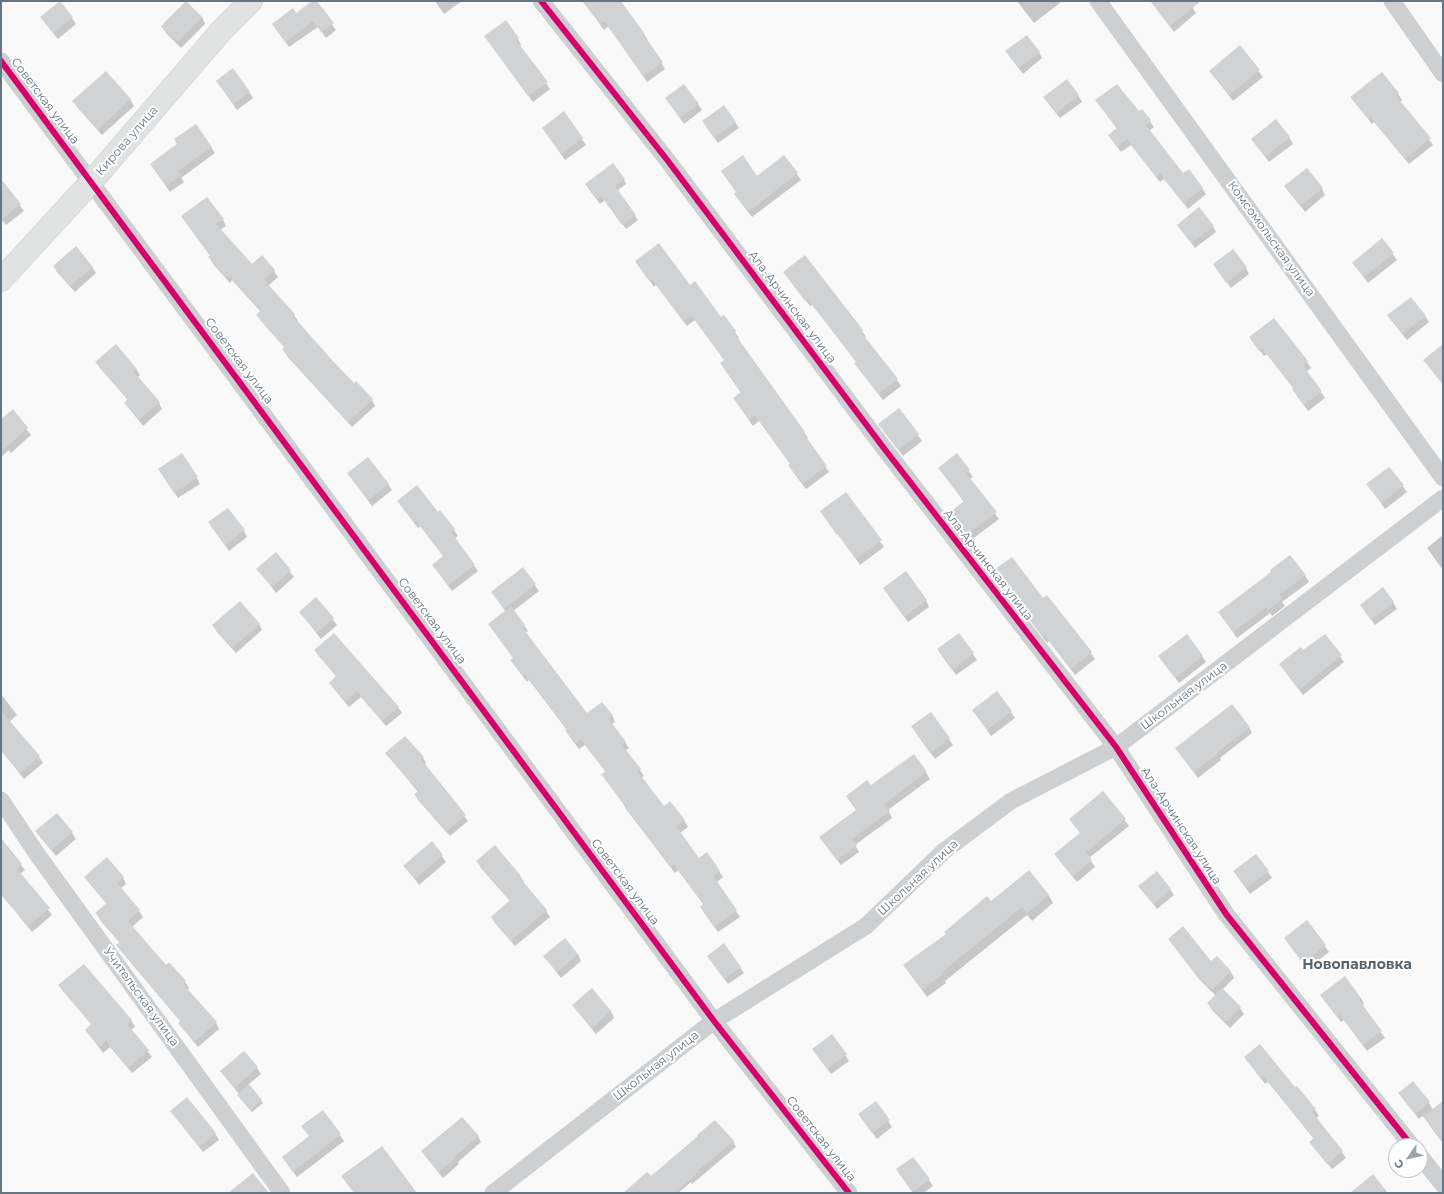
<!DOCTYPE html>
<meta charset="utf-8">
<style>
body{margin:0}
#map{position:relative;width:1444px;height:1194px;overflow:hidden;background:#f9f9f9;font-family:Montserrat,sans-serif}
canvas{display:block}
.frame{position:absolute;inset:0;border:2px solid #657683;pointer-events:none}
.north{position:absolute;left:1388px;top:1138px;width:40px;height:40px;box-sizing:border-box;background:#fff;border:1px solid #c1c8cd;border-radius:50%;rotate:236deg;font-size:11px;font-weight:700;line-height:16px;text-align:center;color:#657683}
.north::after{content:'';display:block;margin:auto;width:14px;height:18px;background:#99a4ac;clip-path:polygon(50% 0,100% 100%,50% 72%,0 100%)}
</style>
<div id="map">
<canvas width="1444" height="1194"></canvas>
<div class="frame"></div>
<div class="north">С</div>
</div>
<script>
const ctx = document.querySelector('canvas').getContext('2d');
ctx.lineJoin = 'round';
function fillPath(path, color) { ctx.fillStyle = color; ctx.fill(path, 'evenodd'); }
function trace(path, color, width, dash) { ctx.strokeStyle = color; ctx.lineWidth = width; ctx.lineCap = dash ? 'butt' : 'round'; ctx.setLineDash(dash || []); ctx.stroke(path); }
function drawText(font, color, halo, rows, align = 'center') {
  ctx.font = font + ' Montserrat,sans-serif'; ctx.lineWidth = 4; ctx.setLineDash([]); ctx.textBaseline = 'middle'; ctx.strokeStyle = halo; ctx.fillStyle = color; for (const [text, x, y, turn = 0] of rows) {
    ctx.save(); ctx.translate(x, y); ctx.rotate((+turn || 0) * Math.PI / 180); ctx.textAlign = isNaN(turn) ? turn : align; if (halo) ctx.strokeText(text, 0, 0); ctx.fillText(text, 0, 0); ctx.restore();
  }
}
fillPath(new Path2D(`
 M314,1H316L336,30L326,38L318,27L289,47L273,24L296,14Z
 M435,1H462L444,14Z
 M583,1H620L644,34L665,69L647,82L609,26L604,30Z
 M1017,1H1059L1060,3L1034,23Z
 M1152,1H1188L1196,13L1174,32L1157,10Z
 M186,2L202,17L205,24L181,48L166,33L162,27Z
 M72,18L76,24L58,39L45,23Z
 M485,36L518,39L521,45L520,46L550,89L533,102Z
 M1240,47L1263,77L1233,101L1210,71Z
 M1039,52L1042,58L1023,74L1010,57Z
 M1382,73L1398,94L1402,100L1400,102L1433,145L1409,164L1374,122L1372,124L1352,98Z
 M217,81L249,92L253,98L237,110Z
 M1078,95L1082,102L1060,118L1048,103Z
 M130,99L134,106L102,135L77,107L74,101Z
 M1097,101L1138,113L1142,110L1154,127L1149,131L1183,175L1202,188L1206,194L1188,209L1164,179L1160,182L1131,145L1121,152L1113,141L1117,129Z
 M670,104H698L702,110L684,124Z
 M563,113L586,145L565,160L547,134Z
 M735,122L739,128L718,143L707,128Z
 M1289,137L1293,144L1269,162L1252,139Z
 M178,144L211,147L215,153L181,178L184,182L170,192L155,170Z
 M784,157L801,180L752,217L735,194Z
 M624,179L626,184L617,191L638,220L626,229L605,200L600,204L589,189Z
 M1,181L24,211L6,225L1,219Z
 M1286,187L1322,189L1325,195L1305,212Z
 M223,220L226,226L220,230L252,266L262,257L274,271L278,277L268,286L294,315L298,321L297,322L354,385L372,400L375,406L352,427L287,356L284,349L285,348L261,321L257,315L261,312L232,280L230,283L213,264L210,258L211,257L186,222Z
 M1213,226L1216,232L1195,248L1182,231Z
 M1382,240L1397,260L1368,283L1353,263Z
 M805,256L862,331L866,337L865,338L901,386L883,400L859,369L857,362L812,305L810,306L788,278Z
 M1214,265L1246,268L1249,274L1231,288Z
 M54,266L92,267L96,273L75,292L57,272Z
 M640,267L690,286L720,319L724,316L739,338L737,339L804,432L808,438L806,439L829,472L806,489L793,472L791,465L759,421L753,426L738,404L734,398L741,393L721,364L725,361L695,320L687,326L656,285L654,287Z
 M1388,316H1425L1429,322L1407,340Z
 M1274,319L1307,362L1311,368L1306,372L1325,398L1308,411L1297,396L1293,389H1294L1267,354L1264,356L1254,344Z
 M1443,345V385L1424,360Z
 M97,362L136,369L140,375L137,378L159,403L162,409L143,426L125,403L128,400L100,368Z
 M899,409L922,441L903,456L883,430Z
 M12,411L31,435L11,453L9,450L1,457V421Z
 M957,455L973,477L970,479L999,519L970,541L950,513L964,502L939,468Z
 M1389,468L1407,492L1385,509L1368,484Z
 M348,473L388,484L392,490L372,506Z
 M163,475L197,478L200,484L178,498Z
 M846,494L884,547L860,565L838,534L837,535L821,512Z
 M402,507L438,513L454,530L458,536L454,539L478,571L452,591L433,565L444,557L421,526L418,528Z
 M209,523L244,531L247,537L229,551Z
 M1443,535V570L1427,548Z
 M276,554L294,577L276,593L258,569Z
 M523,568L539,591L513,611L528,631L525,633L587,715H612L615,722L612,724L629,748L625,751L640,770L644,776L641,778L664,807L684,820L688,827L680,833L699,859L719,871L723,877L716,883L740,917L718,932L701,907L704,905L678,870L675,873L626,809L606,772L585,745L579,749L570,737L566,731L567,730L529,680L527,682L515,666L511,660L514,658L489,624L506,612L492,592Z
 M996,570L1043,599L1077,634L1095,659L1075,675L1049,641L1047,643L1029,619L1025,613L1027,611Z
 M1305,575L1309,582L1282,602L1285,606L1272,616L1270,613L1237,638L1219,612Z
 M888,595L926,600L929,607L908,622Z
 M316,598L337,625L321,639L300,612Z
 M1393,602L1397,609L1375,625L1365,611Z
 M259,624L262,630L236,653L217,632L214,626Z
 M959,634L977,660L956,675L942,656Z
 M1324,635L1344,662L1303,695L1280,664L1303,651Z
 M315,650L398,707L402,713L386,726L361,697L349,707L334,689L330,683L337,677L319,656Z
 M1159,656H1202L1206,662L1179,683Z
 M997,692L1015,718L991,736L973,710Z
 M1,694L17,715L9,722L39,757L43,763L24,779L1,750Z
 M930,713L953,745L935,759L916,733Z
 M1249,727L1252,733L1220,758L1221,760L1198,778L1180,754Z
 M405,737L423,758L426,763L424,765L468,821L450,836L418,800L415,794L418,792L386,753Z
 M914,755L930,779L888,810L892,818L855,845L859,852L841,865L824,843L857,810L871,787Z
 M1103,793L1129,826L1089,858L1095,867L1077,882L1059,860L1081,834Z
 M36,831L72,833L76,839L56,856L40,837Z
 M1,840L25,870L20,874L52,915L32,932L18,915L1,883Z
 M432,843L446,862L419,885L405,866Z
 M478,861L520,876L524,882L523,883L546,911L550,917L515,946L495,923L492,917L510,901L481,868Z
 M1029,871L1049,896L1053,903L1032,921L1027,915L945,981L946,983L927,997L905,966L991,902Z
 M1268,872L1272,878L1250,894L1238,877Z
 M86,877H123L126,884L120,889L139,911L143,917L132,927L165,966L185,982L189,988L187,990L216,1023L219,1029L198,1047L183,1029L179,1023L181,1022L121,951L117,945L120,943L100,920L97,913L107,904L89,883Z
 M1140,886L1170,889L1174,895L1157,909Z
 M1307,921L1329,952L1307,969L1285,938Z
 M1169,939L1211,962L1217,957L1231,972L1234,978L1222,990L1240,1008L1244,1014L1230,1028L1212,1010L1208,1003L1216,996L1199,979Z
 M578,954L581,961L561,978L544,956Z
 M712,962L740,967L744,973L728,984Z
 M60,985L131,1020L135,1027L131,1030L152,1057L132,1073L110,1047L103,1053L86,1030L92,1025L63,991Z
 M592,990L611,1011L614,1018L596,1034L577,1011L573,1005Z
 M1321,995L1361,998L1364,1004L1362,1006L1385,1038L1367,1051L1344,1020L1341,1022Z
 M832,1035L849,1061L831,1074L817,1055Z
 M1245,1057L1295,1089L1297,1087L1315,1110L1319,1116L1316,1118L1346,1158L1332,1169L1314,1148V1139L1268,1082L1265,1084Z
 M257,1068L261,1074L248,1085L263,1103L252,1112L240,1098L239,1094L221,1071Z
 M1403,1099L1429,1103L1433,1110L1443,1102V1139L1441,1141L1423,1116L1419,1119Z
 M876,1102L892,1127L877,1139L863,1120Z
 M171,1111L215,1133L219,1140L203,1152Z
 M323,1111L344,1141L297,1177L283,1158L310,1137L303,1126Z
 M478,1136L481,1142L458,1162L459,1164L443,1178L426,1157L422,1151Z
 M733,1141L736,1147L692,1184L691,1182L678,1193H628L650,1177Z
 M913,1158L933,1186L923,1193H913L897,1170Z`), '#0003');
fillPath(new Path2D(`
 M60,1L73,17L53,33L40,17Z
 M186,1L202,17L177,42L161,26Z
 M312,1H317L334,23L321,32L313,21L285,42L272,24L293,8L296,13Z
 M582,1H621L644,33L643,34L663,62L643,76L604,21L600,24Z
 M1150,1H1201L1170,26Z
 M506,20L519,38L516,40L548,82L528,96L484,36Z
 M1027,35L1040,52L1019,68L1005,51Z
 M1240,45L1260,70L1229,95L1209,71Z
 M233,68L250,92L233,104L216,81Z
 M106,71L131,99L98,129L72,101Z
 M1382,72L1399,93L1396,96L1431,138L1405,159L1370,117L1368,119L1350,97Z
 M1067,79L1079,95L1056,113L1043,97Z
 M684,84L699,104L680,118L665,98Z
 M1117,84L1139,111L1142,109L1151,120L1146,125L1183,173L1189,169L1203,188L1183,203L1160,173L1156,177L1127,139L1117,147L1108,135L1117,128L1095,100Z
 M724,105L736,122L714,138L702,121Z
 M564,111L583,138L561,154L542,128Z
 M1276,119L1290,137L1265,157L1251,139Z
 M196,124L212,147L178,171L181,175L166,186L150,164L177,144L174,139Z
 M743,155L757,176L784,155L798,173L748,212L734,194L736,192L721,171Z
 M613,163L625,179L615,186L636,215L622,225L601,196L596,199L585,184Z
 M1307,168L1323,188L1300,206L1284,186Z
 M1,179L21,204L1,220Z
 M207,197L224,219L216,224L252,264L262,255L275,270L264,280L295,314L293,316L332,360L354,383L356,381L373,399L348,422L282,349L285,347L256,315L261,310L228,275L226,277L208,257L210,256L181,216Z
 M1199,207L1214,226L1191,243L1177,225Z
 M1382,238L1394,253L1364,277L1352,263Z
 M659,243L690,285L695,281L721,317L724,315L736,331L734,333L805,432L803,433L827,466L802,484L788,465L790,464L755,415L749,420L733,398L741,392L720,363L724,360L691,315L683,321L652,279L649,281L635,261Z
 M76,246L93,267L70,286L53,266Z
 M1233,249L1247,267L1226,283L1213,264Z
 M805,255L863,330L861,332L898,379L878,394L854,363L856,362L808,299L805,301L783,272Z
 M1411,297L1426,316L1402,334L1387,315Z
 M1274,318L1308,361L1303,366L1322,391L1304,405L1292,389L1293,388L1262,348L1259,351L1249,337Z
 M116,344L137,369L134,372L160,402L139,420L124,403L128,399L95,362Z
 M1443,344V384L1423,360Z
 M899,408L919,434L898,450L878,424Z
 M13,409L28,428L1,452V419Z
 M182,453L198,477L174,493L158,469Z
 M957,453L970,470L966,473L997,512L966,535L949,513L964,501L938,468Z
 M368,457L389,484L368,500L347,473Z
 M1389,467L1404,485L1381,503L1366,484Z
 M417,485L438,512L440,510L455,529L451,532L475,565L448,585L432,565L443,556L416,521L414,522L397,501Z
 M846,492L882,540L856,559L820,511Z
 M228,508L245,530L225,545L208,522Z
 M276,552L291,570L272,587L256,569Z
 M1290,555L1306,575L1279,595L1282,599L1268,610L1266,607L1233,632L1218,612L1271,572L1270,570Z
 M1012,557L1043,598L1047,595L1092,652L1071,669L1045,636L1043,637L1024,612L1026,611L995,569Z
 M523,567L536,584L504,609L491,592Z
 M906,571L927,600L904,617L883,588Z
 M1383,587L1394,602L1371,620L1360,605Z
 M316,597L334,618L317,633L299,612Z
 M240,601L260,624L232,648L212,625Z
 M511,606L525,625L522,627L587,713L602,702L613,715L608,718L626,742L622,745L641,769L638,772L664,806L670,801L685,820L676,826L699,858L707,852L720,871L713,876L737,910L714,927L700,907L703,904L674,865L670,867L601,774L606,771L581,739L575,744L565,730L567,729L525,674L523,676L510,660L513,658L488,624Z
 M334,633L399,707L382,721L357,691L345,702L329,683L336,676L314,650Z
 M959,633L974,653L952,670L937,649Z
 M1187,634L1203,656L1175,678L1158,656Z
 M1325,634L1342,655L1299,690L1279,664L1301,647L1303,650Z
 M997,691L1012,711L987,730L972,710Z
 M1232,704L1250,727L1217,752L1218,753L1194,772L1175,748Z
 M1,711L40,756L20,773L1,751Z
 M931,712L950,738L930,753L911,726Z
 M405,736L424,757L421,759L466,815L446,832L414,794L418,791L385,753Z
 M914,754L927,772L884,804L890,811L852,839L857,845L837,860L819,837L856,810L846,796L867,780L871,785Z
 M1103,791L1126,819L1086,852L1092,860L1073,876L1054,854L1080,833L1069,819Z
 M57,813L73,832L52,850L35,831Z
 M1,838L22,864L17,869L50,908L28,926L1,895Z
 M432,841L443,855L415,879L403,866Z
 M495,845L521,876L519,877L547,910L511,941L491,917L510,900L476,861Z
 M1256,854L1269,871L1246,888L1233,871Z
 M107,857L124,877L117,883L140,910L128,921L166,965L169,962L186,981L183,984L217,1022L194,1042L178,1023L180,1021L116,945L120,942L95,913L107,903L84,877Z
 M1029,870L1049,895L1027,913L1022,907L941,973L942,975L922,990L903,965L946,934L944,932L987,896L991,901Z
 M1157,871L1171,889L1153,904L1138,886Z
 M1307,920L1326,945L1303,963L1284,938Z
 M1183,926L1211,961L1217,956L1231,971L1212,990L1194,972L1168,939Z
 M565,938L578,954L557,972L543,956Z
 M724,943L741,967L724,979L707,956Z
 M84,964L132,1020L127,1024L149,1050L128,1068L106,1041L99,1047L85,1030L91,1024L58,985Z
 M1345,976L1361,998L1359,1000L1382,1031L1363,1045L1339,1014L1337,1017L1320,995Z
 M592,988L611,1011L592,1028L572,1005Z
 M1222,988L1241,1007L1226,1022L1207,1003Z
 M832,1034L847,1054L827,1069L812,1049Z
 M1260,1044L1295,1087L1297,1086L1316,1109L1312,1112L1343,1151L1327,1164L1309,1142L1314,1138L1264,1077L1261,1079L1244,1057Z
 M244,1051L258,1067L234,1088L220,1071Z
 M1413,1081L1430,1102L1415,1114L1398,1093Z
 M249,1084L262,1100L250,1110L237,1095Z
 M187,1097L216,1133L199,1147L170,1111Z
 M876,1101L890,1120L872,1133L858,1114Z
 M1443,1101V1143L1423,1116Z
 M323,1110L341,1134L293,1172L282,1157L309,1136L301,1126Z
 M462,1117L479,1136L455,1156L456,1157L439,1172L421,1151Z
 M715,1120L734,1141L699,1170L700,1171L675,1193H623L647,1172L651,1176L698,1136L697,1135Z
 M382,1146L417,1193H354L341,1176Z
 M913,1157L930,1179L913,1192L896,1169Z
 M253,1173L269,1193H228Z
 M1373,1174L1388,1193H1350Z`), '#d0d2d3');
const secondary = new Path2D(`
 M1,280L92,181L222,30L251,1`);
trace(secondary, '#d5d6d7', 24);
trace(new Path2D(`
 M541,1L668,161L883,447L1116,747L1226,914L1412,1146
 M1098,1L1443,478
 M1392,1L1443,74
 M1,61L714,1021L849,1193
 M1,800L37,854L282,1193
 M1420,1156L1443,1185
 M493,1193L714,1021L866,926L944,851L1011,801L1116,747L1443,498`), '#cecfd0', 17);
trace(secondary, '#e1e2e2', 22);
trace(new Path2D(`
 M541,1L668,161L883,447L1116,747L1226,914L1412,1146
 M1,61L714,1021L849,1193`), '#d6006c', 6);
drawText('12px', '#657683', '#fff', [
 ["Советская улица",45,101,53],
 ["Кирова улица",127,141,-49],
 ["Комсомольская улица",1271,239,54],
 ["Ала-Арчинская улица",792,307,53],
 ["Советская улица",239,361,53],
 ["Ала-Арчинская улица",988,565,52],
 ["Советская улица",432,621,53],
 ["Школьная улица",1184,696,-37],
 ["Ала-Арчинская улица",1181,826,57],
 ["Школьная улица",918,878,-43],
 ["Советская улица",625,882,53],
 ["Учительская улица",141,997,54],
 ["Школьная улица",656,1066,-38],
 ["Советская улица",821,1139,52]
]);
drawText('bold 14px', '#57646e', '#fff', [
 ["Новопавловка",1357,965]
]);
</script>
